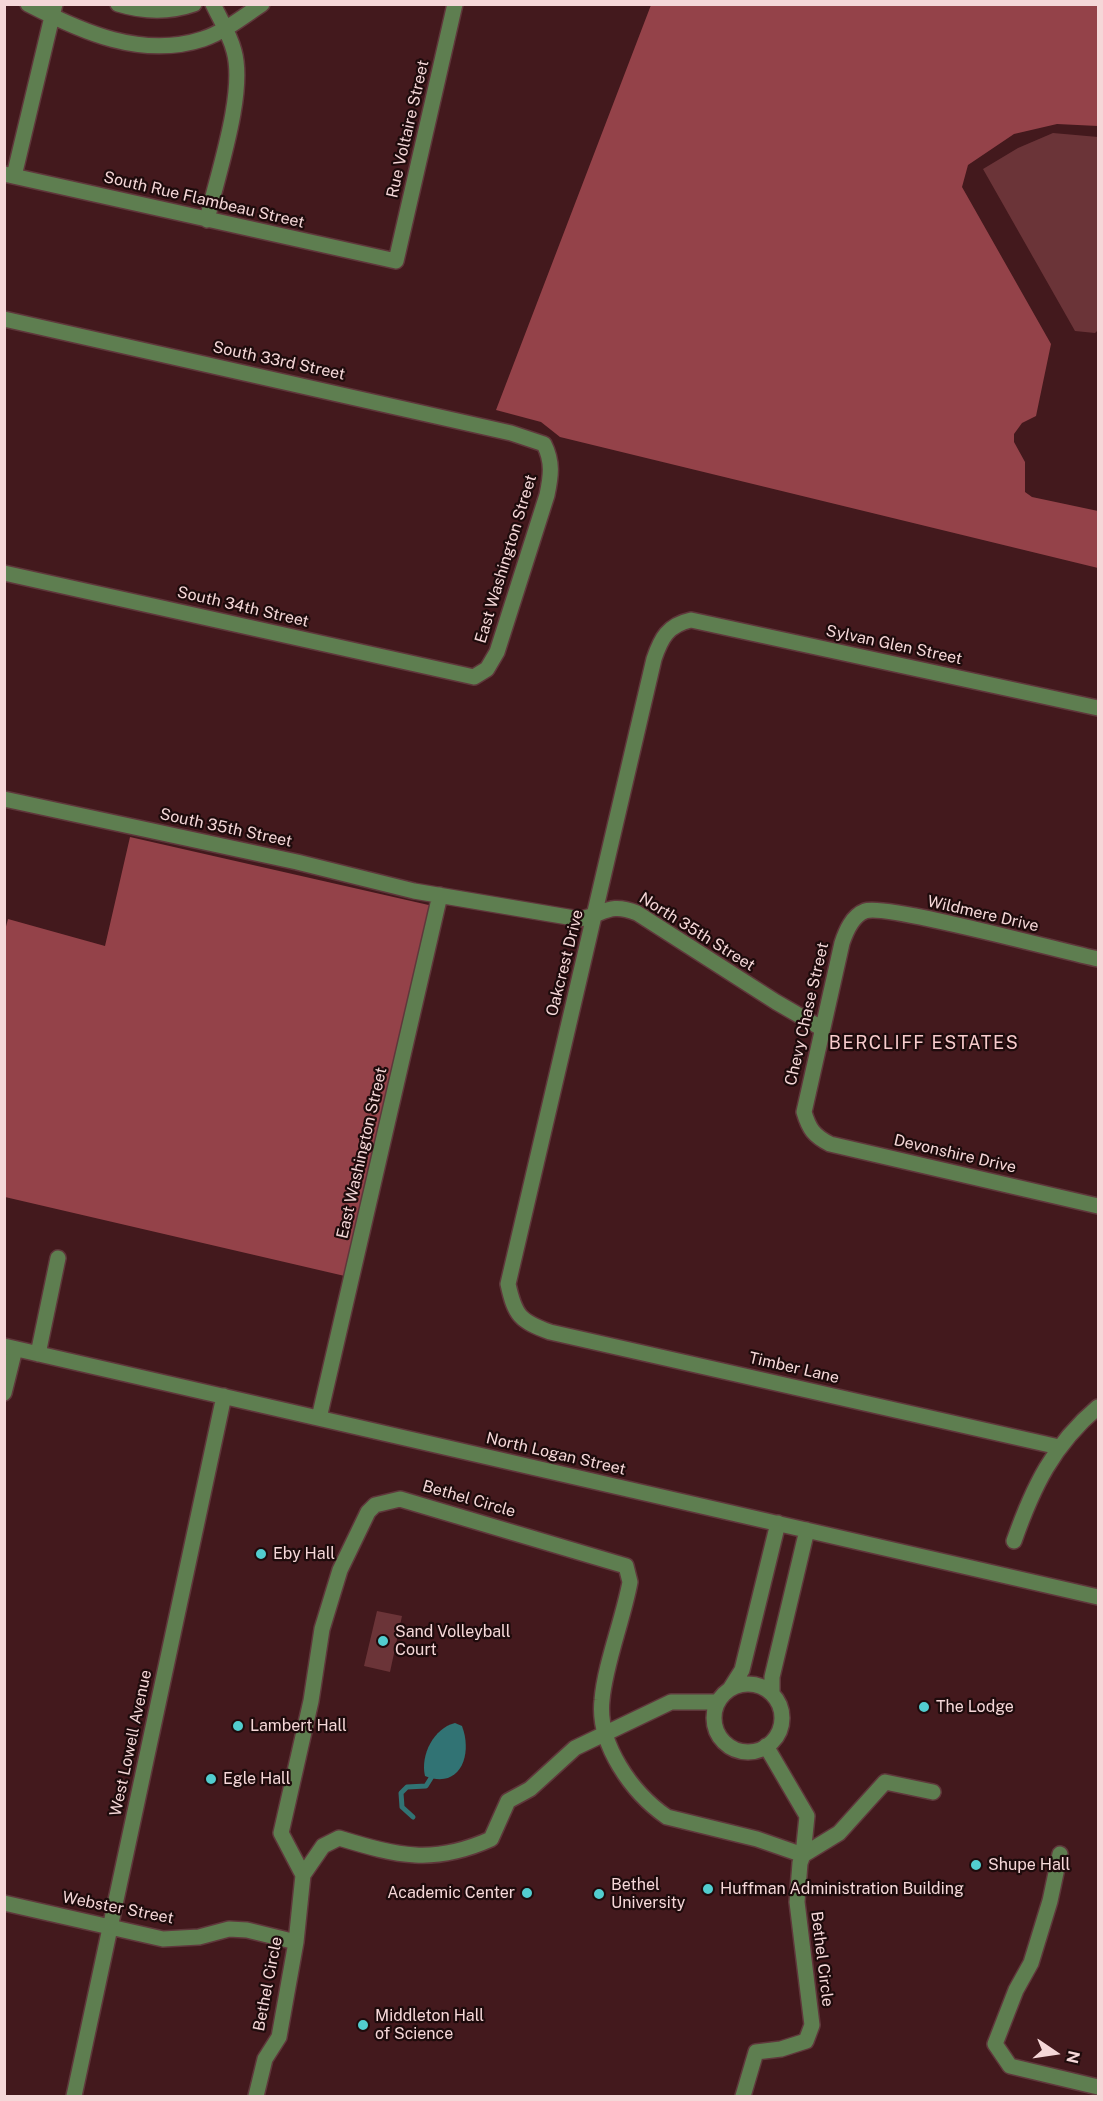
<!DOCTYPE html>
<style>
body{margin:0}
#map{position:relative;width:1103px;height:2101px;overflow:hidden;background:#43191d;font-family:"Public Sans",sans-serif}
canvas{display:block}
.frame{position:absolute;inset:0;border:6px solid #f5d7d8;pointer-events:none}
.north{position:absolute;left:1025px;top:2023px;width:60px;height:60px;-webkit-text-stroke:4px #1e0b0c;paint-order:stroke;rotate:103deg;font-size:16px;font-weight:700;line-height:24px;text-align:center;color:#f5d7d8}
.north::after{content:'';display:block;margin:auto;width:21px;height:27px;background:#f5d7d8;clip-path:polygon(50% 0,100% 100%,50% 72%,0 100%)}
</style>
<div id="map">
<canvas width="1103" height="2101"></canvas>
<div class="frame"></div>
<div class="north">N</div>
</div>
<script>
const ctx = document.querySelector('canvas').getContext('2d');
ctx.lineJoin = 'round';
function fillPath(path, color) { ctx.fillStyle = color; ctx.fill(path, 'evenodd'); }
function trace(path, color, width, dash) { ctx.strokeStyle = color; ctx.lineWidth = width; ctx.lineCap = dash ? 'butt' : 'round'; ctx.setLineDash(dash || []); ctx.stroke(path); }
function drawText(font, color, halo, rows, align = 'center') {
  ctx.font = font + ' "Public Sans",sans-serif'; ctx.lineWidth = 4.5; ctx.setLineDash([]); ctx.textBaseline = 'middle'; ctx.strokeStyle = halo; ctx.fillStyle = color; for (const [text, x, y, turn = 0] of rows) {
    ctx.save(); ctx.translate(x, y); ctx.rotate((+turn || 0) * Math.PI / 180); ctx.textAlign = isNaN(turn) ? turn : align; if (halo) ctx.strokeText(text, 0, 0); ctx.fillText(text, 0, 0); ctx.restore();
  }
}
fillPath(new Path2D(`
 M1053,133L1098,137V330L1095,333L1075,331L983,169L1018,148Z
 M377,1611L402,1616L390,1672L364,1666Z`), '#6b3438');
fillPath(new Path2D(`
 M651,5H1098V126L1057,124L1014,134L968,165L962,187L1051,344L1036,416L1022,423L1014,434V442L1025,462V492L1032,497L1098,511V568L560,437L541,422L496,410Z
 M130,837L433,906L349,1277L5,1197L4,934L8,919L105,946Z`), '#944249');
fillPath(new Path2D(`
 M455,1723L462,1726C473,1755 460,1790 425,1776C420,1755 434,1728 455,1723Z`), '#317374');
trace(new Path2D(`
 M413,1817L402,1807L401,1793L407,1787L426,1786L431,1778`), '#317374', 5);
const minor = new Path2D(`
 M28,4C82,32 142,59 203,39C224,32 244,16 262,4
 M118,4C144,12 168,13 194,4
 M4,174L396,261L455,4
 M14,176L55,4
 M207,220C217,176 246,93 234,51C230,35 220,19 213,4
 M4,319L511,433L544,444C553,462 551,476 547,495L497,652L487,669L474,677L4,573
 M4,799L297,862L414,891L580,919C605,914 609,902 637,913L776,1002L821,1028
 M1098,959C1064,952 886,903 865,911C852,916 846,931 842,943L804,1112C809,1129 814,1136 830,1144L1098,1206
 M4,1346L1098,1597
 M38,1354L58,1258
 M4,1393L15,1349
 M319,1418L440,895
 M1059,1447L550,1332C520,1321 515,1316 508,1284L654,659C661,638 668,625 691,620L1098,708
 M1014,1541C1033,1487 1053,1445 1098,1407
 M714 1718a34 34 0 1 1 68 0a34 34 0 1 1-68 0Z
 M730,1689L742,1670L778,1523
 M772,1694V1677L807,1530
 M1060,1854L1050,1901L1031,1963L1016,1990L995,2044L1010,2066L1098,2087
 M303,1875L281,1833L311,1701L322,1629L340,1570L368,1512L375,1505L400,1499L626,1566L630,1582C623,1620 605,1664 602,1700C597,1744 632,1793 667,1817L757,1839L803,1855L839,1833L885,1782L933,1792
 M4,1903L163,1939L199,1937L229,1929L247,1930L296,1942
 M74,2096L224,1396
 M256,2096L265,2059L279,2037L296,1942L303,1875L323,1846L339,1838C398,1856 433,1865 491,1839L508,1801L530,1789L575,1748L671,1702H718
 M743,2096L756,2052L781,2049L806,2041L812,2025L797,1902L800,1863L803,1855L807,1816L766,1746`);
trace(minor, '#5f373b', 18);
trace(minor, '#5e7e50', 15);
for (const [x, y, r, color] of [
 [261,1554,6,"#52cdcf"],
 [383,1641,6,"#52cdcf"],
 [924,1707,6,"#52cdcf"],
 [238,1726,6,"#52cdcf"],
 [211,1779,6,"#52cdcf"],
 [976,1865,6,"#52cdcf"],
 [708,1889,6,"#52cdcf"],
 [527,1893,6,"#52cdcf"],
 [599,1894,6,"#52cdcf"],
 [363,2025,6,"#52cdcf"]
]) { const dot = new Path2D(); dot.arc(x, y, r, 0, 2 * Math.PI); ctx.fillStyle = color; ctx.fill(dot); trace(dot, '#1e0b0c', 2); }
drawText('16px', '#f5d7d8', '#1e0b0c', [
 ["Rue Voltaire Street",408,129,-77],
 ["South Rue Flambeau Street",204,200,13],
 ["South 33rd Street",279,361,12],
 ["East Washington Street",506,559,-73],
 ["South 34th Street",243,607,13],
 ["Sylvan Glen Street",894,645,12],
 ["South 35th Street",226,828,12],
 ["Wildmere Drive",983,914,13],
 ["North 35th Street",697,932,32],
 ["Oakcrest Drive",565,963,-76],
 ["Chevy Chase Street",807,1014,-77],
 ["East Washington Street",362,1153,-77],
 ["Devonshire Drive",955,1154,13],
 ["Timber Lane",794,1368,13],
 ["North Logan Street",556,1454,13],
 ["Bethel Circle",469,1499,16],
 ["West Lowell Avenue",131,1743,-78],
 ["Webster Street",118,1908,11],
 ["Bethel Circle",822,1959,83],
 ["Bethel Circle",268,1984,-79]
]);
drawText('16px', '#f5d7d8', '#1e0b0c', [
 ["Eby Hall",273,1554],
 ["Sand Volleyball",395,1632],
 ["Court",395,1650],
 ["The Lodge",936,1707],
 ["Lambert Hall",250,1726],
 ["Egle Hall",223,1779],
 ["Shupe Hall",988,1865],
 ["Bethel",611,1885],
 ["University",611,1903],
 ["Huffman Administration Building",720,1889],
 ["Academic Center",515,1893,"right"],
 ["Middleton Hall",375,2016],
 ["of Science",375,2034]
], 'left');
ctx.letterSpacing = '1.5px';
drawText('18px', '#f9cccd', '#1e0b0c', [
 ["BERCLIFF ESTATES",924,1043]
]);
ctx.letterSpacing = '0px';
</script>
